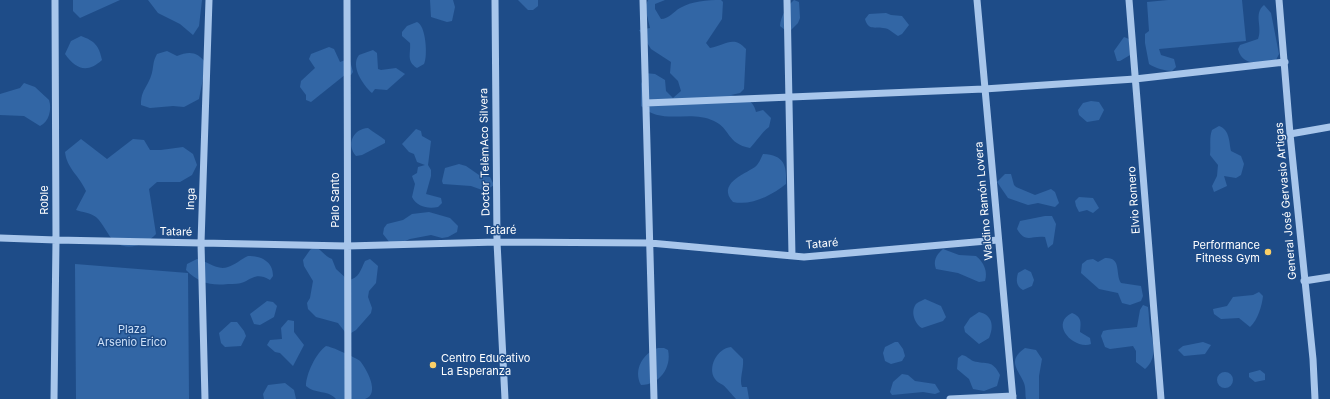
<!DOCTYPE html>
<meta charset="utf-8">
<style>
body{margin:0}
canvas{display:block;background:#1e4c88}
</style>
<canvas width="1330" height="399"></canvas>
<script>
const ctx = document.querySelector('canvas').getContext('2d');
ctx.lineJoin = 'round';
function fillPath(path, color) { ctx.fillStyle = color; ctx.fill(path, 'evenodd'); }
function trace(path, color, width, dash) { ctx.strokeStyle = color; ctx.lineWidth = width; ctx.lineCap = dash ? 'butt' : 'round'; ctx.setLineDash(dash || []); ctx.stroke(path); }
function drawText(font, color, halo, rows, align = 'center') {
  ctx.font = font + ' Inter,sans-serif'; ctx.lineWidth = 3; ctx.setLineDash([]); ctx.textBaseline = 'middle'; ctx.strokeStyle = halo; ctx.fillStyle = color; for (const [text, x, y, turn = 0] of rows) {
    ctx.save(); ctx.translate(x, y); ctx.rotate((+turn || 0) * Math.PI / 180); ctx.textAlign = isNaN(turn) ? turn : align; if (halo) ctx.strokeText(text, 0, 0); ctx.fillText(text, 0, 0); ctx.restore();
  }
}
fillPath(new Path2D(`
 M120,0L80,18L73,11V0Z
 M148,0H202L199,26L193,35L180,24L158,13Z
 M430,0H453L455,7L452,21L447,22L431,17Z
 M518,0H538V6L533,10H528Z
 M648,0H665L655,4V9L661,19C669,19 673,12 680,8C692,1 707,0 721,0L723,2L722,19L706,43L710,48C726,45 733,35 746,49L744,89L740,93L731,95C742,98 753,98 756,112L763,110L771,118L769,127C761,133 757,141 750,148C727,144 730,128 714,121C690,109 662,126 641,106V84L645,73L655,74L665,80L666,91L673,98L681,91L678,81L670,73L671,62L651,49L639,30L650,28L645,7Z
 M794,0L799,2L800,18L798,23L790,31L785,30L780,26C781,16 786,7 794,0Z
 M1168,0H1242L1246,41L1159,49L1161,55L1174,59L1176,67L1172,71C1165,71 1155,68 1149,64L1145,43V34L1149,31L1147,2Z
 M1264,5L1271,13L1279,54L1276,60C1261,62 1243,68 1238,49L1240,45L1258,39C1263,27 1253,14 1264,5Z
 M886,13L891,15L902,16L909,25L902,34L898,36C893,33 889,28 883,28C874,27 868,30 865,19L869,14Z
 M417,22C426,25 428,57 424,64L417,68C406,61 411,54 410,43L402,36V32L407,26Z
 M81,36C95,41 99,46 102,60C88,73 76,70 65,54L71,41Z
 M1124,37L1129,39L1130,55L1120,61H1117L1114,51Z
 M329,47L334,49L340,62L348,59L350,61L353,72L351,75L346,74L311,102L306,100V95L300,87L301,81L315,68L309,59L311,54Z
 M373,50L377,53L378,69L381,70L396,68L405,74L387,90L375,89L372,93C363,85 350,66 359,55Z
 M167,51L177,56C190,51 197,52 206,63L199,99L184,107L173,106L150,108L141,105C141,90 147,88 151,76C154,68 152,63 157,54Z
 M24,83L35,87L49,100C52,109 49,122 40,126L24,116L0,115V94L20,88Z
 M1091,101L1099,102L1104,110L1099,120L1087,122L1079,115L1078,110L1083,103Z
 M1219,126C1230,130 1229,142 1231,151L1241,156L1244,164L1241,175L1236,178L1224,176L1227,186L1214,192L1212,186L1217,176L1218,165L1210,155C1211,146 1209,138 1212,130Z
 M368,128C374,133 379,135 385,140V143L362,155L356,156C346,144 353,129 368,128Z
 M416,129L421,131L422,136L431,141L428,165L431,170V176L426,194L441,198L442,203L438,207C428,209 417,207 412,197L415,184L412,176L417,173L418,167L425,165L417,162L414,154L409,152L402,144Z
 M81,139L107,159L133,139L144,140L150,150H161L183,147L193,154L197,165L192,175L180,182H157L149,189L156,234C147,244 128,252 115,242C107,235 104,224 96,217C91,213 82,212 76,210L86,191C79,175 67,169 65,152Z
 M763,154C784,155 787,165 786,184C772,195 752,206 733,202C717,184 743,175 755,167C759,164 761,158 763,154Z
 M459,164L466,166L479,175L490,177L494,185L485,191L471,186L443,184L442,181L445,168Z
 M1005,174H1011L1014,185L1016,187L1035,195L1051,189L1055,192L1059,203L1055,207L1038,203L1028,205L1008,198L997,182Z
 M1079,197L1093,198L1099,208L1093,213L1087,210L1079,212L1076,206L1075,201Z
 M429,212L450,218L458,226L457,232L448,237L442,238L431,235L410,239L395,245L390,243L383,234L384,228L387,224L403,220L412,214Z
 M1045,216H1052L1056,224L1053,244L1048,248L1045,237C1031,235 1026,244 1017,229L1020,221Z
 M314,247C322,249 324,256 332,259L336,269L348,280C359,279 361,269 365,261L370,259L378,266L376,283L369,291L368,297L372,308L371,313L356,330L351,333L345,332L338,323L316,317L308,309L307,303L310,298L313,281L304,266L303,260L310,250Z
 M943,249L959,255L976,256C984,262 988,272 985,281L979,282L958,273L936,269C933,261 936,255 943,249Z
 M248,256C261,256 273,261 273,276L270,280C258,273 254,277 244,282C239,284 234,284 228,284C211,286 199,283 186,270L187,264L197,259C207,261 217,271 228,267C235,265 241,259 248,256Z
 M1105,258C1122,257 1115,274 1121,283L1141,286L1143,296L1141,301L1130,305L1122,303L1118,293L1099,289L1081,273L1082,264L1087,260L1093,259L1098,262Z
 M75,264L188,273L189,399H76Z
 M1025,269L1031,272L1034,280L1032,286L1023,290C1016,286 1016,280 1018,273Z
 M1259,292L1263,296C1262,305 1258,320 1250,327L1239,318L1221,319L1214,314L1213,309L1227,306L1233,297L1253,295Z
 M925,299L941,306L946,317L943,321L922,328C915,324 910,312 916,304C918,302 923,300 925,299Z
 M267,301L273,302L277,306L274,317L260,325L254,324L250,314Z
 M1143,305L1148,307C1149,314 1149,322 1150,329C1153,343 1158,358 1145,369L1136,362V351L1133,346L1110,349L1105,347L1101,336L1103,331C1114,328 1126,329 1137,327L1140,310Z
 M979,312C993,315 994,327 989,338L979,344L965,332L964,327L970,318Z
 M1072,313C1082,317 1081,322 1080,332L1090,338L1091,344C1074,350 1049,324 1072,313Z
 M288,320L294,321V332L304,345L293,366L280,353L275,352L267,345L270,340L282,339L281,328Z
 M231,322H237L244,331L246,336L241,346L225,347L221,343L219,333Z
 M895,342H898L903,349L905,356L902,361L891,364L885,361L883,353L885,347Z
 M1203,342L1211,345L1205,354L1184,356L1178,350L1183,346Z
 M326,346C330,346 357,358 360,361C366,368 381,394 365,399C357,399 344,399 336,399C329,390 315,394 306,386C306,374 316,353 326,346Z
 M731,347L743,359C744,369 739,379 742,387H747L749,399H736C732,395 727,388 723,385C720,383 717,382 715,379C707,368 717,348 731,347Z
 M658,348H664L668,350C672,368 659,385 641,385C633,370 643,353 658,348Z
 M1025,348L1036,350L1042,359L1039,376V399H1026C1025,394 1026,388 1024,383C1019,370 1006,361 1025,348Z
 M962,355C967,356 969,359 973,361C987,365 992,359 1000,375L997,386L984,391L973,389L969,379L957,369L958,358Z
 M1260,370L1265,374V380L1255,382L1249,377V373Z
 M1217 380a8 8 0 1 1 16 0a8 8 0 1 1-16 0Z
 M902,374L908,375L915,381L935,384L940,392L935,394L923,392L892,395L890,392L893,382Z
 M285,383L294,390L296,399H264L263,394L268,385Z`), '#3266a5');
trace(new Path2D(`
 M347,0L348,399
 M495,0L497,242L505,399
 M643,0L654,399
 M787,0L792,256
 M977,0L1013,399
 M1129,0L1161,399
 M1279,0L1290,134L1313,359L1315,399
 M646,103L984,89L1135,79L1285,62
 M1290,134L1330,127
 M0,238L56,240L347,246L497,242L650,243L804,257L998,240
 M1304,281L1330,277
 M54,399L56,240L55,0
 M205,399L201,243L209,0
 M950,399L1013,396`), '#a8c6eb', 7);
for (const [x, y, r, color] of [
 [1268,252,4,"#facf67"],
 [433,365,4,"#facf67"]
]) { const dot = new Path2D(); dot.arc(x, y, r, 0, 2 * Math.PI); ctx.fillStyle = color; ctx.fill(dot); trace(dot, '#1e4c88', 1.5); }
drawText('11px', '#fff', '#1e4c88', [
 ["Doctor TelèmAco Silvera",485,152,-91],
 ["Inga",191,199,-88],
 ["Roble",45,200,-90],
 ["Palo Santo",336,200,-90],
 ["Elvio Romero",1134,200,-94],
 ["Waldino Ramón Lovera",984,201,-95],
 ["General José Gervasio Artigas",1286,201,-95],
 ["Tataré",500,231],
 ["Tataré",176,232,1],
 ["Tataré",822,244,-5]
]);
drawText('11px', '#fff', '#1e4c88', [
 ["Performance",1260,246],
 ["Fitness Gym",1260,259],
 ["Centro Educativo",441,359,"left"],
 ["La Esperanza",441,372,"left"]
], 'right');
drawText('11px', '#cde0f8', '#1e4c88', [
 ["Plaza",132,330],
 ["Arsenio Erico",132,343]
]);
</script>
